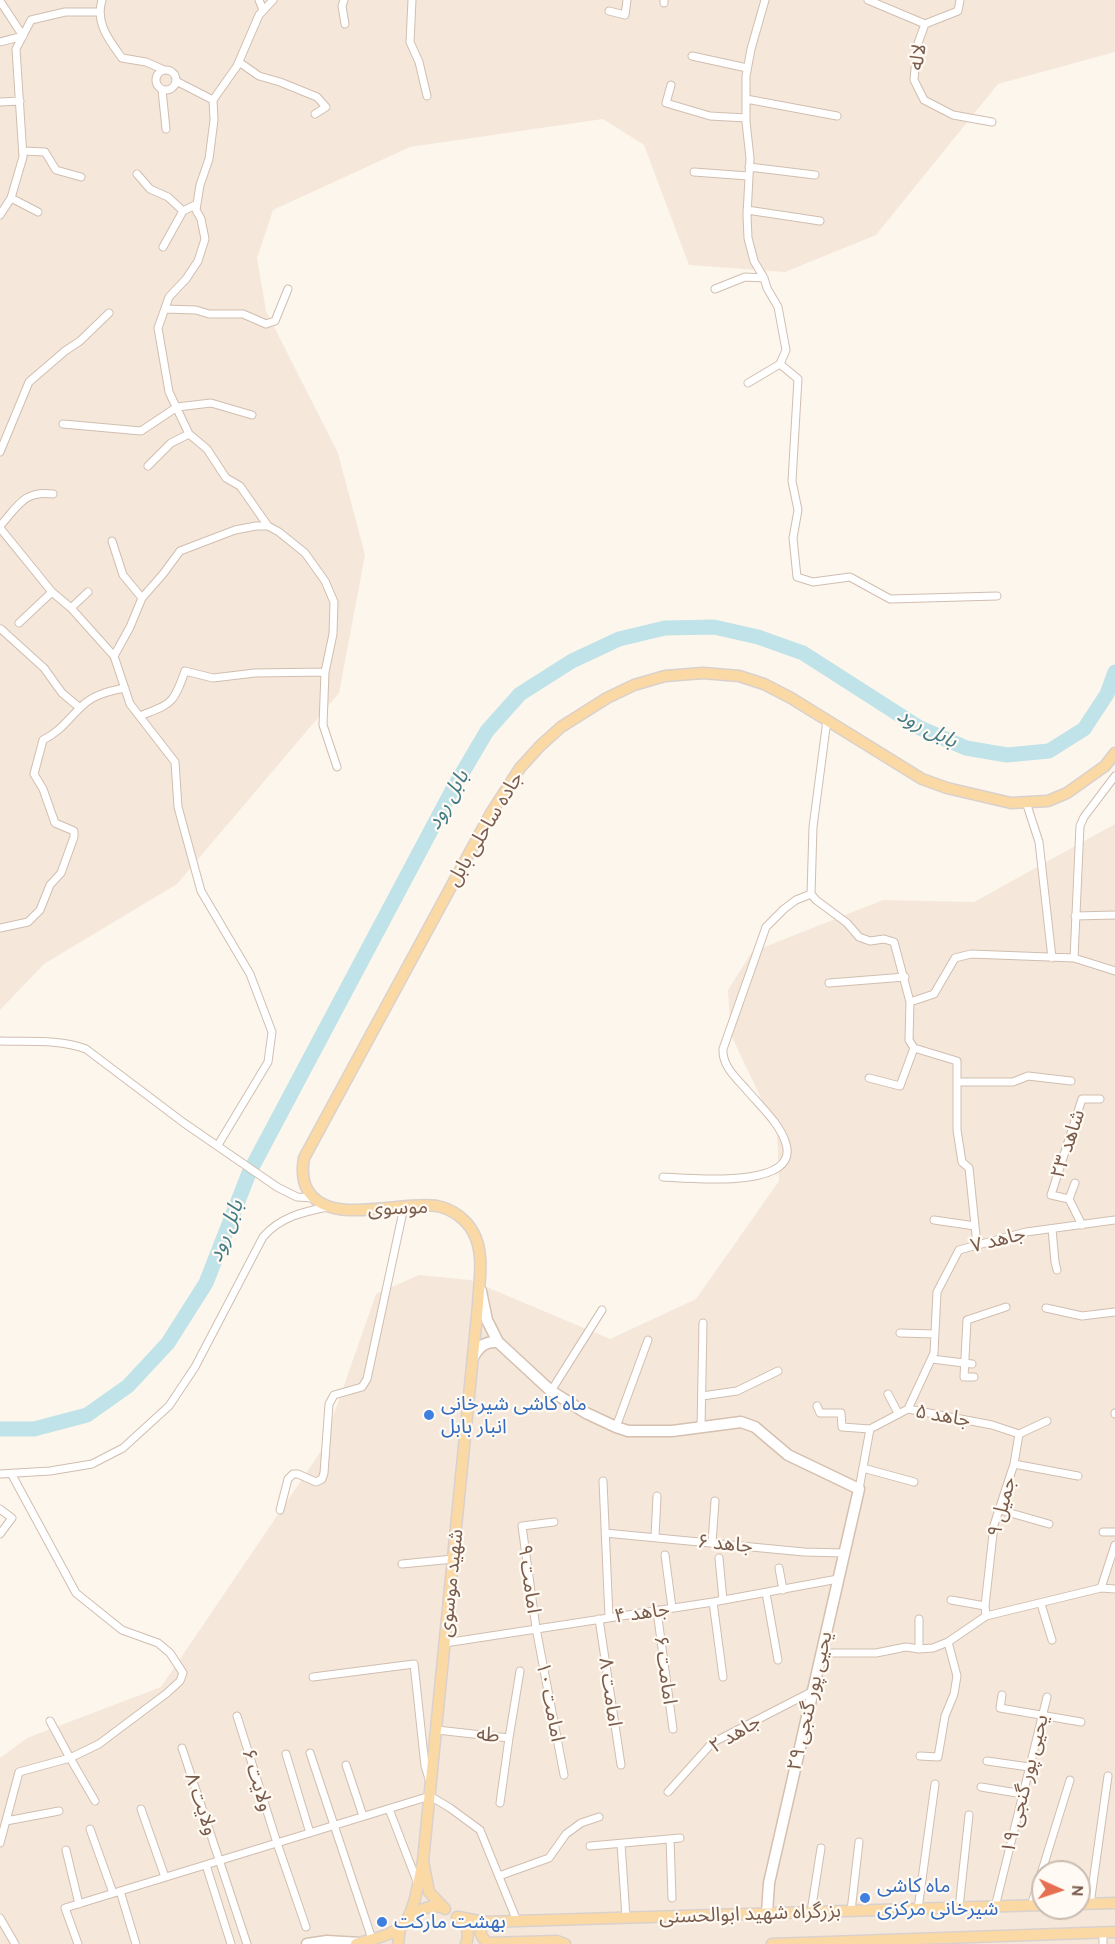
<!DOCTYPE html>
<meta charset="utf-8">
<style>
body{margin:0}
#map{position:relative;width:1115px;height:1944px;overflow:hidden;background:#fdf6ec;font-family:Cabin,sans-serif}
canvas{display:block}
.north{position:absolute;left:1031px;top:1860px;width:60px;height:60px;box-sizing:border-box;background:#fffaf3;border:2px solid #cabbb1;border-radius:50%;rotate:93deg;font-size:16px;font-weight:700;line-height:24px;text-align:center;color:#7a5c4d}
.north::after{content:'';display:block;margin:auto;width:21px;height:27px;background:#e76f51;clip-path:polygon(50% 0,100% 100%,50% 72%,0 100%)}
</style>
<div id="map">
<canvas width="1115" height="1944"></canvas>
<div class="north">N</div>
</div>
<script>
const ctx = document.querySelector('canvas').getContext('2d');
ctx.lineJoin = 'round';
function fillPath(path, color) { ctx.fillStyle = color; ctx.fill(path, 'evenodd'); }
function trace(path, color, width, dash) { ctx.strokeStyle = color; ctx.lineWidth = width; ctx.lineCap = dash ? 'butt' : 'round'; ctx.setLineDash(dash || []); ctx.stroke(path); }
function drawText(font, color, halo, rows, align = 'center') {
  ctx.font = font + ' Cabin,"Noto Sans Arabic",sans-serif'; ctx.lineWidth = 4.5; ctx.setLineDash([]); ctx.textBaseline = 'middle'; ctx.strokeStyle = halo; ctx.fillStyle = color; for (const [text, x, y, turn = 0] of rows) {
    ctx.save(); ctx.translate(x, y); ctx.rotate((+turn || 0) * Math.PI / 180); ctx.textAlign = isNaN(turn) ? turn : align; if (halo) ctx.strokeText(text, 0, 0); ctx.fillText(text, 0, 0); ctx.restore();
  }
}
fillPath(new Path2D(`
 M0,0H1115V52L998,84L876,235L785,272L689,265L644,145L603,119L410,147L273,210L257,258L266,311L338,453L365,555L339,693L177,884L44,964L0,1010Z
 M1115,824V1944H0V1758L27,1738L161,1687L321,1451L376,1294L419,1275L470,1280L610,1339L696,1299L779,1181L777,1132L731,1035L728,990L752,952L883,900L974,902ZM1043,1872H1079V1908H1043Z`), '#f5e8da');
trace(new Path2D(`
 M0,1429H34L87,1415L128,1386L168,1343L206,1283L249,1173L454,787L487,731L520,694L572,661L619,639L665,628L714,627L758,637L803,653L920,728L966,748L1007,755L1049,751L1084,729L1107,694L1115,672`), '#bfe3e8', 15);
const minor = new Path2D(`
 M102,0C95,23 109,40 122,58L146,62L162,69
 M259,0L263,10
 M344,0L342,6L345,24
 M412,0L410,42L419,62L427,96
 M765,0L751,49L746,76V122L750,158L747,215L748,238L754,261L764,278L767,288L778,307L786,350L780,364L798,379L792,481L798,510L793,538L797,577L813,582L850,577L890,599L997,596
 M868,0L925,24
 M960,0L958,11L925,24L917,46L914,80L924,100L953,115L992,122
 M0,1L23,36L0,42
 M664,3V0
 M609,11L625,15L627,0
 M692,56L747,68
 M239,62L259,76L280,82L317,97L326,107L315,114
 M156 80a10 10 0 1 1 20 0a10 10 0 1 1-20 0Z
 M176,81L213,100
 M671,85L666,103L710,116L746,118
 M162,90L166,129
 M746,99L837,116
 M0,102L20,101
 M23,151L45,152L56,170L81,177
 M749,167L815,175
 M694,172L748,176
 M137,174L150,189L168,197L183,211L197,204
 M11,198L38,212
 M747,210L820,221
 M0,215L11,198L23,157L16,49L31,20L65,12H100
 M163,247L183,211
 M715,289L745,277L764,278
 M165,309L196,310L209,314H243L266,324L275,321L288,289
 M748,383L780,364
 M63,424L141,431L177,407L211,403L252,415
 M0,452L29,382L65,351L80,341L109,313
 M148,466L171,443L189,434
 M0,526C18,506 24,490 53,494
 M268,526L240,486L226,478L207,449L189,434L169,392L158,328L169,297L186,279L198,261L205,239L201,219L196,210L200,185L209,159L214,120L213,100L237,66L259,15L273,0
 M0,528L52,592L71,608L114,656L130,704L175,762L178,807L201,891L250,974L272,1032L268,1062L218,1145
 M112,541L123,575L142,598
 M71,608L88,592
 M19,623L52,592
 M1,629L44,668L62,693L80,708
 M114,656L130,627L142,598L163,574L180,551L235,530L256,526H268L279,532L305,553L325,581L334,602L333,634L325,672L323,725L337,767
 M140,716C172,703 173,705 185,671L213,678L255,673L325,672
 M1026,802L1039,842L1052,958
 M811,894L816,900L847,923L859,937L870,941L884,939L894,942L910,1002L909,1040L914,1048L957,1061V1130L962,1162L969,1168L977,1245
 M1075,916L1115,915
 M0,928L28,922L40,910L50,885L61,873L74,837V831L55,823L43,789L34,774L43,740C61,731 68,719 82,706C93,695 109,691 125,688
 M1074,958L1080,826L1084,817L1115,776
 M829,983L905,977
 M910,1002L934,994L955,958L971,954L1074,958L1115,971
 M0,1041C28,1042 59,1039 86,1049L184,1123L277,1187L297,1197L314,1198
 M869,1078L900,1086L914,1048
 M958,1082H1013L1028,1076L1071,1081
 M663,1177C687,1178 800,1190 786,1144C780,1123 759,1105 745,1088C735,1077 722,1065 723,1049L766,927L784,909L796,900L811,894L813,827L827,720
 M1069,1199L1075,1183
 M934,1220L975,1226
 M1082,1225L1069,1199L1051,1195L1082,1099H1100
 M1052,1229L1055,1262L1057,1270
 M1046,1308L1082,1316L1115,1312
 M900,1333L935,1334
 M932,1359L972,1364
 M974,1377H964L967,1320L1006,1307
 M551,1391L602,1310
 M888,1394L898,1413
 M702,1396L737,1391L778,1371
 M817,1406L820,1413H841L842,1427L870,1429
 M908,1409L934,1353L937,1292L959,1250L1026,1232L1115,1220
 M1115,1413V1414
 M616,1427L648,1340
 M701,1427L703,1323
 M870,1429L908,1409L992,1425L1019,1434
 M1019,1434L1047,1421
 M1014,1464L1078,1476
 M863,1468L914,1482
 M0,1474L50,1471L92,1464L123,1448L169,1406L195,1367L263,1237C280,1217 303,1212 327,1207
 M12,1475L76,1593L122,1630L158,1643L170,1653L183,1673L180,1681L167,1693L99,1744L70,1758L95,1801
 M603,1481L609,1617
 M859,1489L870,1429
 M0,1509L12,1518L0,1534
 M280,1510L288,1479L293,1474H298L316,1482L322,1479L324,1473L329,1404L334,1395L362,1387L367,1379L404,1207
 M1000,1510L1049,1524
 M554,1522L522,1526L536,1628L564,1775
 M1103,1532H1115
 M605,1533L804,1552L844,1553
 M655,1537L657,1496
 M712,1543L715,1501
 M665,1555L672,1608
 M719,1558L723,1600
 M402,1564L453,1559
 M779,1568L783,1590
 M1101,1588L1115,1545
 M766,1593L778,1660
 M951,1600L985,1606
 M713,1602L723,1677
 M1041,1604L1052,1640
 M657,1611L673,1729
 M986,1616L985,1606L994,1525L1014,1464L1019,1434
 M599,1619L621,1765
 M445,1643L713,1602L838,1579
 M919,1649V1619
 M821,1653H876L906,1647L919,1649L933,1648L948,1642L986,1616L1101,1588L1115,1589
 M313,1677L414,1664L425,1766L429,1779
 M1002,1695L1000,1708L1081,1722
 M237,1716L277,1843L306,1927
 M437,1730L509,1738L520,1671
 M182,1748L247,1944
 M310,1753L372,1939
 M286,1754L310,1833
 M920,1756L938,1757L945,1716L954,1694L957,1676L948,1642
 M987,1761L1029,1767
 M346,1765L363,1816
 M981,1787L1023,1794
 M668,1792L712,1743L813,1691
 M500,1803L509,1738
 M141,1809L165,1877
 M389,1809L418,1884
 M6,1821L59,1811
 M90,1829L113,1893
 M670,1839L672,1898
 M0,1843L19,1772L70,1758L50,1721
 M621,1844L626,1917
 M590,1846L680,1838
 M66,1850L79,1904
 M206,1865L231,1944
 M499,1876L549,1858L566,1834L581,1823L599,1817
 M120,1891L136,1944
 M1090,1904L1108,1776
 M1031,1906L1070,1780
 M995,1907L1047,1697
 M959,1908L969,1815
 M918,1909L935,1784
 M851,1911L859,1842
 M811,1912L821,1848
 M0,1918L15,1944
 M78,1944L65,1908L430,1796L450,1808L480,1830L517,1921
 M1103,1944V1933`);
const secondary = new Path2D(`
 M498,1342L551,1391L586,1413L616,1427L628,1431H672L741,1422L755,1427L788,1455L859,1489L769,1883L767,1913
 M473,1357C480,1346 485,1341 498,1342L487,1320L481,1291
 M307,1944L327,1941L360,1943`);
const primary = new Path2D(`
 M423,1861L478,1305C479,1282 485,1253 473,1232C466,1219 452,1209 437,1206C401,1200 328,1228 307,1189C302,1179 302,1169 304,1158L491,813L520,768L540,746L561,727L607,698L634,685L665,676L703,673L739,676L764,684L791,698L922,779L947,788L1011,803L1048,801L1067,793L1105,766L1115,753
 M1079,1904L1115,1903
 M457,1917C467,1923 470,1933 466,1944
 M458,1917L484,1922L1043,1905
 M484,1922C478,1930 480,1938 489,1943L557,1941L565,1944
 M356,1944C371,1939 393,1936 404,1924C415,1911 419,1878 423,1861L429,1892L445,1909
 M398,1944L400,1928C411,1915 427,1902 444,1908
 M772,1944L1115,1932`);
trace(minor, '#d1beb0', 9);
trace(secondary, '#d6c0b0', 13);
trace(primary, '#dad1cd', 13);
trace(minor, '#fff', 7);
trace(secondary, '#fff', 10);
trace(primary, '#fbd9a5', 10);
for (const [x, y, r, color] of [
 [429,1415,6,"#3f7fe0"],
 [865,1898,6,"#3f7fe0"],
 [382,1922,6,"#3f7fe0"]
]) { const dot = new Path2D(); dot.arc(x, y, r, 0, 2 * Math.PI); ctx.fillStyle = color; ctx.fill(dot); trace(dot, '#fffaf3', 2); }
drawText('20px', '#7a5c4d', '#fffaf3', [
 ["لاله",918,57,-81],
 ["جاده ساحلی بابل",485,829,-59],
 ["شاهد ۲۳",1068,1144,-72],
 ["موسوی",398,1208,-2],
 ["جاهد ۷",998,1240,-14],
 ["جاهد ۵",943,1416,10],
 ["جمیل ۹",1002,1507,-75],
 ["جاهد ۶",725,1544,5],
 ["امامت ۹",529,1579,82],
 ["شهید موسوی",451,1583,-84],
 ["جاهد ۴",642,1613,-8],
 ["امامت ۶",665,1670,82],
 ["امامت ۸",610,1692,82],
 ["یحیی پور گنجی ۲۹",810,1701,-77],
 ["امامت ۱۰",550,1702,79],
 ["جاهد ۲",735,1734,-31],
 ["طه",488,1735,5],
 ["ولایت ۶",257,1780,73],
 ["یحیی پور گنجی ۱۹",1025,1784,-76],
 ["ولایت ۸",201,1804,71],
 ["بزرگراه شهید ابوالحسنی",750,1914,-2]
]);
drawText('20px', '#366cbe', '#fffaf3', [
 ["ماه کاشی شیرخانی",441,1404],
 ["انبار بابل",441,1427],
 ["ماه کاشی",877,1886],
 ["شیرخانی مرکزی",877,1909],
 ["بهشت مارکت",394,1922]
], 'left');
drawText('italic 21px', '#437c86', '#fffaf3', [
 ["بابل رود",927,728,27],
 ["بابل رود",448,800,-61],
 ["بابل رود",226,1231,-69]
]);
</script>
